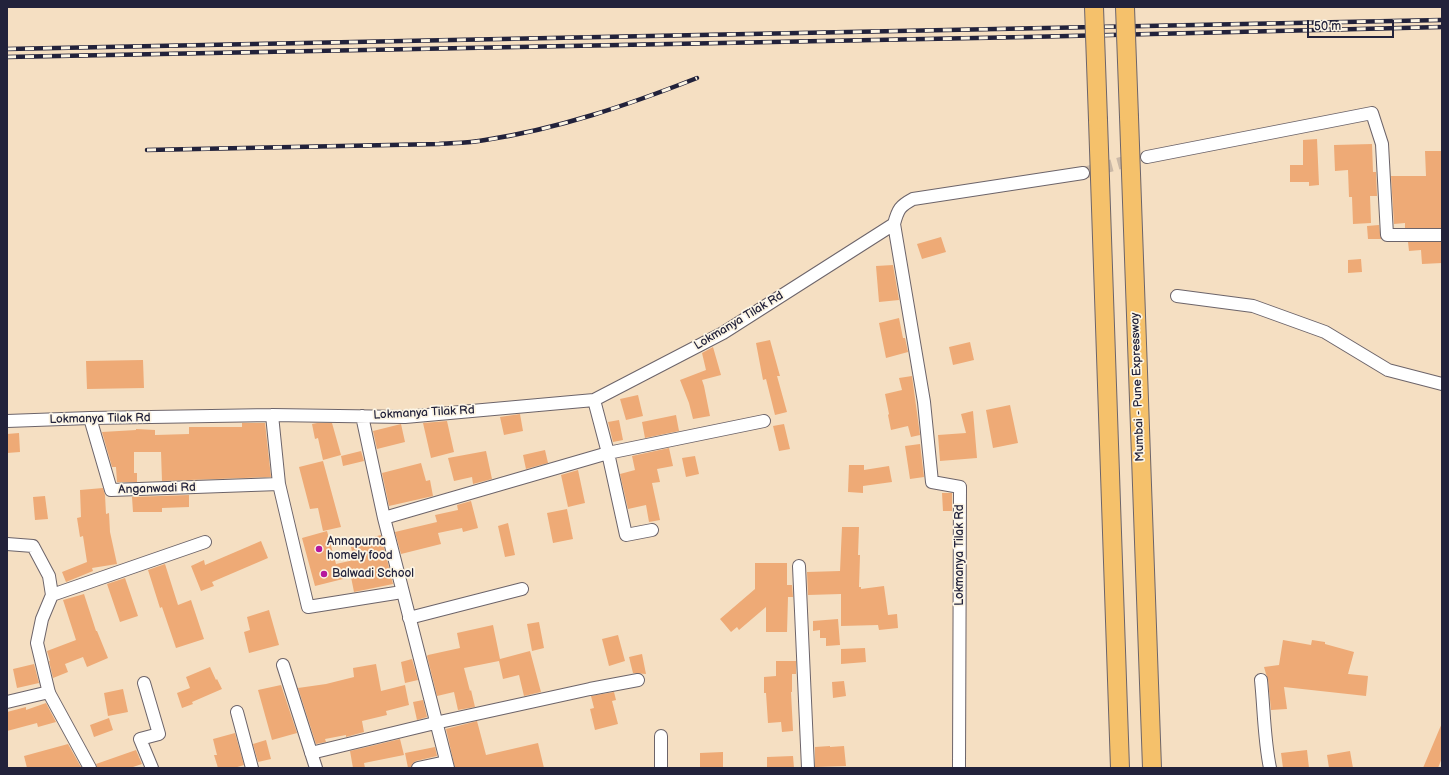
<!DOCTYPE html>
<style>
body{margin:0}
#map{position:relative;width:1449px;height:775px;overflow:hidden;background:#f5dfc2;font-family:"Balsamiq Sans",sans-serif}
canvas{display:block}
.frame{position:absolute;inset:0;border:8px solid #22223b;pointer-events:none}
.scale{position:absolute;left:1307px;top:20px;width:87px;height:18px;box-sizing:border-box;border:2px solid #22223b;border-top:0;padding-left:5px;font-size:12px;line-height:14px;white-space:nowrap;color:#22223b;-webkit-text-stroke:3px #fcf5e5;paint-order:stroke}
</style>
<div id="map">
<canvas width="1449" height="775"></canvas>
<div class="frame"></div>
<div class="scale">50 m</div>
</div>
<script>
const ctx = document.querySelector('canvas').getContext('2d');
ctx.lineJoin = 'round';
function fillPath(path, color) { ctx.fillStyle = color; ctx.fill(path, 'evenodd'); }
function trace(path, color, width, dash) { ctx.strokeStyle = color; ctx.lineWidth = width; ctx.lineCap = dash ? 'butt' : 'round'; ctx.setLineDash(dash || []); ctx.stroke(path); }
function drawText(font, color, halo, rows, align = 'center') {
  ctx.font = font + ' "Balsamiq Sans",sans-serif'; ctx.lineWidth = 3.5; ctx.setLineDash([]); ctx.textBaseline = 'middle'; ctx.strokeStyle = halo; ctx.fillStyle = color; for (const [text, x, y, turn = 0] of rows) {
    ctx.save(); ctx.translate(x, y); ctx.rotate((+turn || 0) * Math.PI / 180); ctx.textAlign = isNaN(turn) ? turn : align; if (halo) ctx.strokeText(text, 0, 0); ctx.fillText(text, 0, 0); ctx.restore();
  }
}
fillPath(new Path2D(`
 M1317,139L1319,185L1309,186V182H1290V165H1303V140Z
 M1372,144L1373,172H1376L1377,196H1370L1371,223L1353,224L1352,197H1349L1348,170L1335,171L1334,145Z
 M1425,151H1442V228H1405V223L1394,224L1391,176H1426Z
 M1379,225L1381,239H1368L1367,226Z
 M941,237L946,252L922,259L917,244Z
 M1408,242H1442V263L1422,264L1421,250L1409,251Z
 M1361,259L1362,272L1348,273V260Z
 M893,265L899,300L879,302L876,266Z
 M899,318L903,338H905L908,352L886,358L879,323Z
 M770,340L780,376H777L787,412L775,415L766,379L763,380L756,343Z
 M970,342L974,360L953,365L949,347Z
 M713,347L721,375L702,380L704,386L710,416L693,419L689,403L680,380L706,370L702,353Z
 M143,360L144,388L87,389L86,361Z
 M912,376L920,435L911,437L908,426L891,430L888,415L889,414L885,394L902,390L899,378Z
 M638,395L643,416L626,420L620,399Z
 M1010,405L1018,443L993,448L986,410Z
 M973,411L977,458L940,461L938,435L966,433L961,414Z
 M520,414L523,431L504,435L500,417Z
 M676,415L679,431L645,438L642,422Z
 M619,420L623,440L613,442L608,422Z
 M447,421L454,452L431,458L423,423Z
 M242,423H265L271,477L162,481L161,452H134V473H137V482H117L116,467H112L102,432L136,430V429L155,430V435L189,434V427H242Z
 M317,423H332L341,455L323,460L318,438L315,439L312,424Z
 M401,424L405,442L377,449L373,431Z
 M784,424L790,449L779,451L773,426Z
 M19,433L20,452L7,453V434Z
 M920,444L924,477L910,479L905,446Z
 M669,448L673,466L657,469L660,482L652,483L660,520L649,522L646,505L628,509L620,474L635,470L632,456Z
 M545,450L548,463L526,469L523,455Z
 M361,451L364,461L343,466L341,456Z
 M486,451L492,479L473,484L472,477L454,481L448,458Z
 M695,456L699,474L686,477L682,458Z
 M323,461L341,527L323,531L318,508L310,509L299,467Z
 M421,463L426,481L430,480L433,496L389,506L382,473Z
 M849,465H864V470L889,466L892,482L863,486V493L848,492Z
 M578,470L585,503L568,507L561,475Z
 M103,488L105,495L106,514L109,513L110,532L117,564L92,568L93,571L66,582L62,572L87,562L83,536L80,537L77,518L81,517L80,490Z
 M942,493H952V511H943Z
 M189,495V507L162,508V512H133L132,497Z
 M45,496L48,519L35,520L33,497Z
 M471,501L478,528L463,532L462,528L438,533L441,544L401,554L395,532L437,522L435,515L458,510L457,505Z
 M567,509L573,539L553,543L547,513Z
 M508,523L515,555L505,557L498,526Z
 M842,527H859L858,555H860L859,587H861V589L884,586L888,615L897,614L898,628L879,630L878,625L841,626V594L808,595L807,572L840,571Z
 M327,531L336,564L354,560L350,543L381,535L393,584L354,592L351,577L315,586L302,538Z
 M261,541L268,558L212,582L214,586L201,591L191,566L204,560L205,565Z
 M755,563H787V585H792L793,597H788L787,632H766V607L739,630L737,627L731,632L720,619L755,589Z
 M165,564L178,605L191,600L204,639L176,648L162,607L160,608L148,570Z
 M125,578L138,616L120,622L107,584Z
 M84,594L96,631H97L108,658L87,667L83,657L65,664L68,672L53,678L49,661H50L47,651L76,640L63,600Z
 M269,610L279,645L249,653L244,632L250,630L247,617Z
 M838,619L840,645L826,646V638H820V630L813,631V621Z
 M539,622L544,648L532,651L527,624Z
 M493,625L500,659L530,651L541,692L524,696L519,675L503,679L499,661L464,668L470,691L471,690L475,707L458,710L454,692L437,696L427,656L428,655L460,648L457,633Z
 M618,635L625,661L609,666L602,639Z
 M1283,640L1311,645L1312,640L1325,642V644L1354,652L1348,674L1368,676L1366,696L1284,687L1287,709L1271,710L1268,679L1266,674L1264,667L1279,665Z
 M865,648L866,662L841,664V649Z
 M642,654L646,674L633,673L629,657Z
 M412,659L418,680L405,683L401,662Z
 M776,661H796V674H792V692H791L793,731L782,732L781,722L768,723L766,693H764V677L776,676Z
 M34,664L39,683L17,688L13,669Z
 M376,664L381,691L405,685L409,705L386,711L387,715L362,721L364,732L346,737V735L325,739L326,742L316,744L298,688L326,684L354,677L353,668Z
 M210,667L216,680L217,679L222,689L192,702L193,704L182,708L177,693L190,688L186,677Z
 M844,681L846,696L833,698L832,682Z
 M281,685L297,733L272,740L258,690Z
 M123,689L128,712L108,716L104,693Z
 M614,692L616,700L612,701L618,724L595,730L590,709L594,708L591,696Z
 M423,700L427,717L417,720L413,702Z
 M46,703L56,722L38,727L37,723L7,731V712L26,707V710Z
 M109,718L113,730L94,737L90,725Z
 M477,721L486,755L538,743L544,768H455L446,729Z
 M1442,723V758L1438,768H1423Z
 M235,733L244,765L234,768H218L214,755H217L213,739Z
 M400,739L404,755L364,763L365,768H353L350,751Z
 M266,740L271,759L258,762L253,744Z
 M68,744L81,767L75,768H27L24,756Z
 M830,746V747L844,746L846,766L815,767V747Z
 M435,747L437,756L416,761L413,763L411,768H408L405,753Z
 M136,750L142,764L130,768H97L96,764Z
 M1307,750L1309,768H1283L1281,753Z
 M1350,751L1353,768H1329L1327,755Z
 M723,752V768H700V753Z
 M793,756L794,768H767V757Z`), '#eeaa76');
trace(new Path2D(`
 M1083,173L1136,159`), '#cbb9a7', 12, [12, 6]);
const minor = new Path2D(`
 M1147,157L1372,113L1382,144L1387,235H1442
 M894,224C898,209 900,206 913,199L1083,173
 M1177,296L1253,306L1325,332L1388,370L1442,384
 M594,400L608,453L626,535L652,530
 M272,415L279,484L308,607L402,592
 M362,416L384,518L448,768
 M90,418L111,490L279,484
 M7,421L90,418L272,415L405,417L594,400L723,333L894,224L924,402L932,482L960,487L959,768
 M384,518L608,453L764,421
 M7,544L33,546L49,576L52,595L42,619L37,643L49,693L90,768
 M799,566L808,768
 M52,595L205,542
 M409,618L522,589
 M283,665L316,768
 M1261,680C1264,709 1264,739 1270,768
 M144,683L159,734L140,739L152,768
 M7,702L49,692
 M237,712L252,768
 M661,736V768
 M311,753L435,723L590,689L638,680
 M418,768L446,762`);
const highway = new Path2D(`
 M1129,117L1152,768
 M1098,120L1120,768`);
trace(minor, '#6c646a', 14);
trace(highway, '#6c646a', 20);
trace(minor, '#fff', 12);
trace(highway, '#f5c16b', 18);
const rail = new Path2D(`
 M7,49L1442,20
 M7,57L1027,37L1442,27
 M147,150L439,144C454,143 470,143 485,140C558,129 628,105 697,78`);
trace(rail, '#22223b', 4.5);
trace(rail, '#fcf5e5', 3, [9]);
const highwayBridge = new Path2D(`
 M1094,7L1098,120
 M1125,7L1129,117`);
trace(highwayBridge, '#6c646a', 20, []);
trace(highwayBridge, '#f5c16b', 18);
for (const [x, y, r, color] of [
 [319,549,4,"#b5179e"],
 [324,574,4,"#b5179e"]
]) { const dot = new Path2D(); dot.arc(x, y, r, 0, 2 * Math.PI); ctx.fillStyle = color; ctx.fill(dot); trace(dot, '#fcf5e5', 1.5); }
drawText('12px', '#22223b', '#fcf5e5', [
 ["Lokmanya Tilak Rd",739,321,-31],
 ["Mumbai - Pune Expressway",1138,387,-92],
 ["Lokmanya Tilak Rd",424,413,-3],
 ["Lokmanya Tilak Rd",100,419,-1],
 ["Anganwadi Rd",157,489,-2],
 ["Lokmanya Tilak Rd",960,555,-90]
]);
drawText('12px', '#22223b', '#fcf5e5', [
 ["Annapurna",327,542],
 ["homely food",327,556],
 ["Balwadi School",332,574]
], 'left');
</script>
